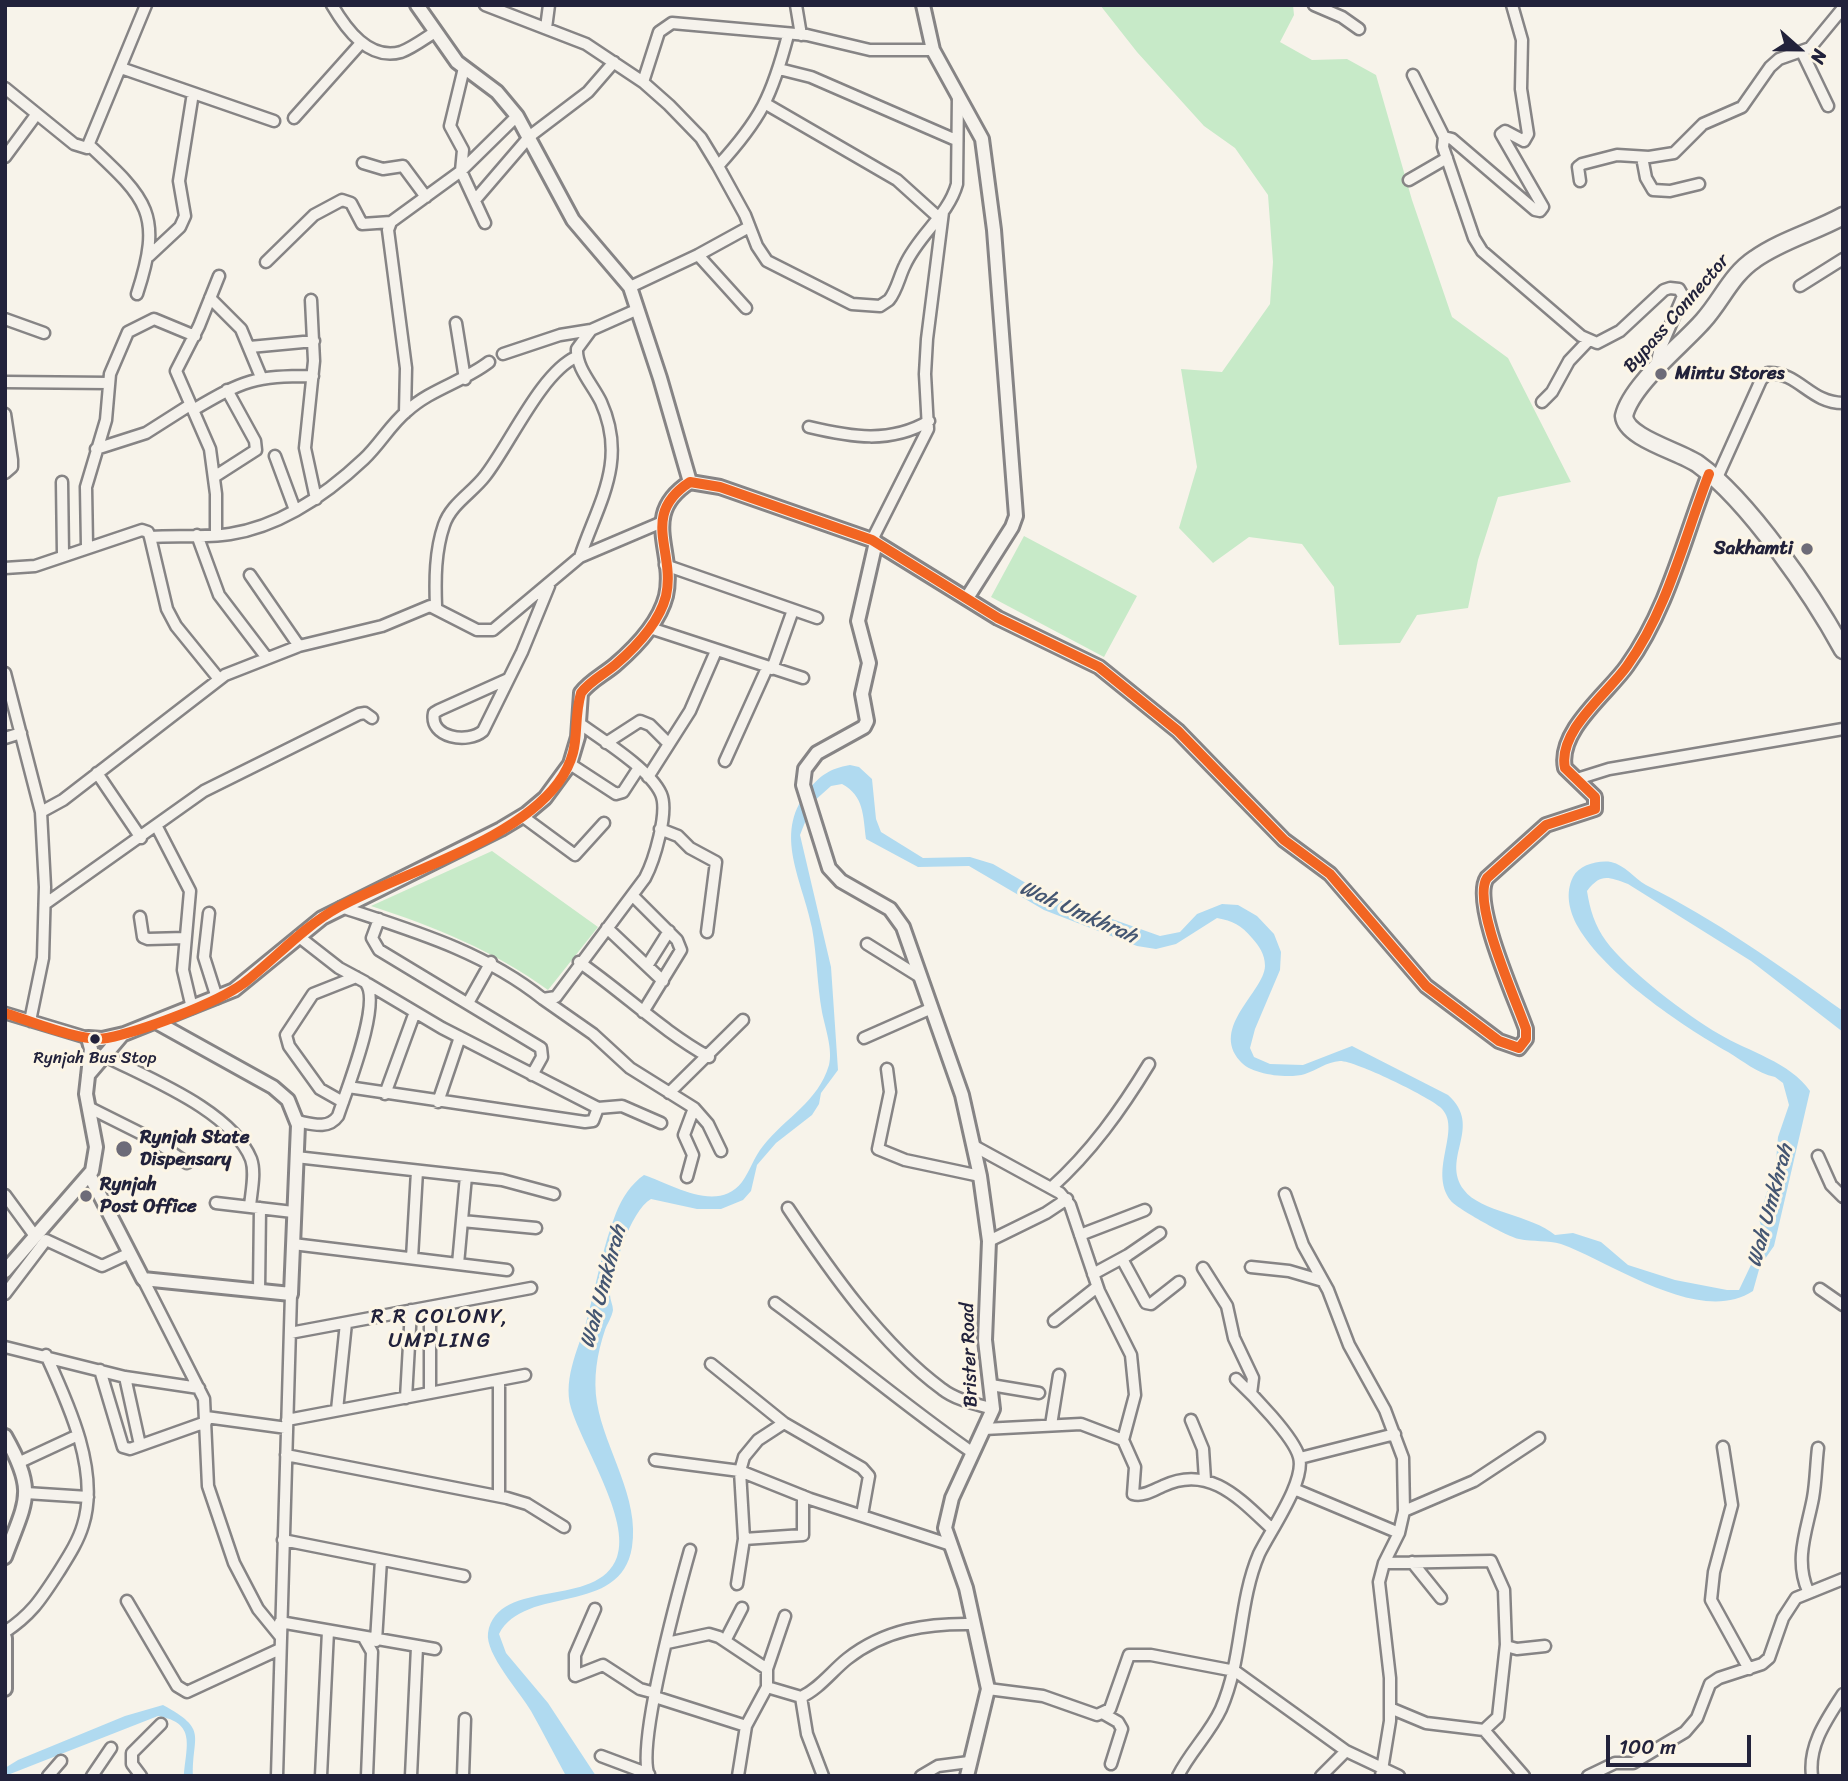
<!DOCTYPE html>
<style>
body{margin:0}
#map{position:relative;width:1848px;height:1781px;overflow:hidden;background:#f7f3ea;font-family:Sriracha,sans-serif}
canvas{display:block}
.frame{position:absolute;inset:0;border:7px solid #22223b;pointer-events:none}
.north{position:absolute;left:1764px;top:14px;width:70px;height:70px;-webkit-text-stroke:5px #fcf5e5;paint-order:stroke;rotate:111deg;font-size:19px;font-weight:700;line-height:28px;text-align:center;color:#22223b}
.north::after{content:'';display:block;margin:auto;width:24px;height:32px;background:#22223b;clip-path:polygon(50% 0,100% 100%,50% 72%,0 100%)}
.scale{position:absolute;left:1606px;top:1735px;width:145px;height:32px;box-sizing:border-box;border:4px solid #22223b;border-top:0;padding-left:9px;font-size:21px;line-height:24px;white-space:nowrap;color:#22223b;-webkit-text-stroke:5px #fcf5e5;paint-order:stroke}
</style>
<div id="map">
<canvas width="1848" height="1781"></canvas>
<div class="frame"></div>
<div class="north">N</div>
<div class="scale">100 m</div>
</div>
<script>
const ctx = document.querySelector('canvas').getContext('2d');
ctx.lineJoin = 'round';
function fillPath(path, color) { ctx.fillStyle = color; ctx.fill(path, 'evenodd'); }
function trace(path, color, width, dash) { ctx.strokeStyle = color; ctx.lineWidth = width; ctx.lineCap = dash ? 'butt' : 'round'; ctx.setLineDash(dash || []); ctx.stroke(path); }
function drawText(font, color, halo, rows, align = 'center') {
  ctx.font = font + ' Sriracha,sans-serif'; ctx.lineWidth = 6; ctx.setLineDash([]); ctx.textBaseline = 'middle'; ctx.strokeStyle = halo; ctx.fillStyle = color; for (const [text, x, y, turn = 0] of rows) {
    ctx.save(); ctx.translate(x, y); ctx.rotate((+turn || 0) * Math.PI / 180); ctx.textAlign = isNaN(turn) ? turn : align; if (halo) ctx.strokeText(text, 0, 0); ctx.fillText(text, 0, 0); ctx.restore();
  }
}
fillPath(new Path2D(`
 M1100,5H1293L1294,15L1280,42L1312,60L1347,59L1376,75L1412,200L1452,317L1508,358L1571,482L1498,497L1478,560L1468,608L1417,615L1400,643L1339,645L1334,587L1302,544L1249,537L1213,563L1179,528L1197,467L1181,369L1222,372L1270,304L1273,262L1268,195L1235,148L1204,126L1137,52Z
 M1024,536L1137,596L1104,657L991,597Z
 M492,851L598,927L548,990C493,950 435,927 371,906Z`), '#c7eac8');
fillPath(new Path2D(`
 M850,765L859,767L872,779L876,819L881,832L923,858L970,857L993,864L1050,897L1160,936L1180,932L1197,914L1222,904L1238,905L1257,916L1274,934L1281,952L1280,970L1255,1029L1250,1048L1254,1057L1270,1064L1303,1065L1352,1046L1448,1095C1484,1127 1440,1158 1464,1190C1480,1212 1532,1215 1555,1235L1573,1233L1601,1242L1628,1265L1675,1280L1727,1290H1739L1759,1248L1763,1232L1759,1219L1776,1161L1778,1137L1789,1105L1783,1083L1775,1077C1757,1073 1743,1061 1728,1052C1681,1025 1605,974 1578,927C1569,911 1565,893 1573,877C1579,865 1598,860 1611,862C1625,865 1634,878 1646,885C1716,920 1779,965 1843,1011V1032L1751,961L1628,884C1608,877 1601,873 1587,891C1590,910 1595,926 1606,941C1626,969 1689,1017 1719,1034C1749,1052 1790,1062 1810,1091L1774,1246L1760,1266L1753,1291C1700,1326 1613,1263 1561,1244C1548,1240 1533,1242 1519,1239C1510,1238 1456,1208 1451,1201C1427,1170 1464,1128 1440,1107C1427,1096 1356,1061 1340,1061C1326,1062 1317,1070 1305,1074C1289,1079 1251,1075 1240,1061C1210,1027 1264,992 1265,966C1265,954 1259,946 1252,938C1241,925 1233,921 1217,918L1176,944L1156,949L1137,946L1044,910L969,866L918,867L866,839C863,815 864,796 842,784L831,786L813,802L800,835L831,967L838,1070L821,1093L819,1104L812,1115L776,1143L757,1165L751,1191L743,1200L721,1209H697L651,1199C630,1211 612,1271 610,1295C610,1300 613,1305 613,1310C612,1317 607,1324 605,1330C597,1354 593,1378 597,1403C605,1450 640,1498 632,1547C621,1617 525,1584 499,1634L506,1653L548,1703L596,1776H566C554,1754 543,1732 531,1711C520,1692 485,1654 488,1633C498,1576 598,1610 617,1557C631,1520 582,1445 571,1408C562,1377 581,1344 588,1315C597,1281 603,1246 616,1213C622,1198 631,1184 644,1175C672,1184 717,1214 742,1182C750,1171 754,1157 763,1146C786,1117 818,1102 829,1065C833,1050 825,1027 822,1012C817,984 817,956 812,928C803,881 773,835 807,792C820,775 829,769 850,765Z
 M163,1705C209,1730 192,1735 193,1776H184C186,1746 197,1723 158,1716L5,1776V1768L18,1760L125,1716Z`), '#b0daf0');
const minor = new Path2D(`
 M332,5C346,29 369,61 401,52C412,48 424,39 435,32
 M485,5L586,44L643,82L669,105L701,138L718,166L745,215L757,246L767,261L852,304L880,306L889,300C897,290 899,277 905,265C919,234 948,216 957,184L958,95
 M796,5L801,35
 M1314,5L1342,17L1359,29
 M1512,5L1522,40L1521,89L1528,134L1524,141L1505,131L1501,134L1543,207L1540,211L1535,210L1452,139L1444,137L1443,147L1474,238L1482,251L1581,336L1597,343L1620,331L1664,290L1670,288L1679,289L1683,296L1659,352L1656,366
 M546,28L549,5
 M1802,52L1828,106
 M121,68L274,121
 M464,68L450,126L463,150L461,171L485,223
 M779,69L811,77L956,140
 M1413,75L1444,137
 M643,82L659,32L672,23L807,35L870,50H933
 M5,88L74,144L87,148L146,5
 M766,104L897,180L938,217
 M294,118L361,43
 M89,145C148,200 163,214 137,294
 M5,157L36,115
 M1642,157L1646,178L1653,190L1670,191L1699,184
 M363,163L383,169L403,166L426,197
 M718,166C761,119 772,96 788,35
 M1409,180L1447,158
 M1580,181L1578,167L1582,164L1617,155L1649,157L1674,153L1703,124L1742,107L1770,67L1779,59L1810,48L1843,8
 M475,200L530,136L588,92L614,62
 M698,255L746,308
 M149,256L180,227L185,216L179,181L193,93
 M266,262L314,215L342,200L351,203L362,224L391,222
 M1800,286L1843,259
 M630,287L698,255L749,227
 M210,298L241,329L261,377
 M311,300L314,361L305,448L316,499
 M5,319L44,333
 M456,323L465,379
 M250,347L314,341
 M503,354L560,335L591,330
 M5,382L109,383
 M1542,402L1552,392L1569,361L1588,341
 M193,410C244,380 254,376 313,376
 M405,413L406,368L388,230L391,222L461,171L517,116
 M809,427C851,437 890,444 929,421
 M96,449L146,433L190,405
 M275,456L295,510
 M5,473L12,467V460L5,414
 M214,477L256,450L255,441L227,390
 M1716,480L1761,380L1768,373C1799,372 1810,403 1843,403
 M62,482L63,554
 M197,535L219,595L267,658
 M216,535V494L210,449L176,371L199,326L219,276
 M150,537L167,609L176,626L219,679
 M872,540L928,429L925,374L927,339L943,212
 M87,546L86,487L106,420L110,374L128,332L154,319L195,336
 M580,557C598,503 628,462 601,402C593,385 576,368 577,349L591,330L636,310
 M665,565L817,618
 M5,568L35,566L142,530L148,532L150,537C177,535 204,538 230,534C282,526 327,494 364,459C380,444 390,425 407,411C431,389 463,382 489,362
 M250,575L299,646
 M436,606C435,580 435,551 444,525C451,504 472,493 485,476C510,444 541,373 576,357
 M650,628L803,678
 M772,669L793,610
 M5,673L41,812L45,887L43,958L30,1021
 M508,679L439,710L434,713C429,738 468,744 483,731L522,652L549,586
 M5,738L21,733
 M606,743L640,721L650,725L669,744
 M725,761L767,668
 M570,764L616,794L623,792L638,769
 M97,773L141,838
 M648,777L690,711L716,651
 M1577,779L1609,769L1843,729
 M41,812L63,800L225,675L299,646L382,626L430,606L477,630H493L580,557L660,523
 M522,816L575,855L604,823
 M157,827L190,891L183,970L192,1008
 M660,829L678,836L690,848L716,862L707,932
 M633,896L677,940L681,950L643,1012
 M45,904L204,791L359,714L365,713L372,718
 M341,907C413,931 483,951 543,999L556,997L645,878C654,861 669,812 661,794C650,769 601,739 579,723
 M209,913L204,957L217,998
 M140,917L143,937L148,939L185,938
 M379,919L372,938L379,950L541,1048L542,1057L532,1075
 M607,928L663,981
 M867,944L920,977
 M579,962C624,993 662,1031 709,1057
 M647,966L669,931
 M368,984L442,1028L598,1108
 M543,999L593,1034L630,1068L694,1108L708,1124L721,1151
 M468,1003L491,962
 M5,1013L88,1038
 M864,1038L932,1008
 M103,1055C147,1078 231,1110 251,1159C256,1173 251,1192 250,1207
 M887,1069L890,1092L878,1149L905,1160L980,1176
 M348,1087L585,1122L593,1121L598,1108L622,1106L661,1123
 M669,1093L743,1020
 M385,1094L415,1012
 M343,1102L320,1089L289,1046L286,1035L313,994L356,977
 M438,1102L460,1037
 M88,1107L152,1139L187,1163
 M297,1121C312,1124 328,1130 338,1116C346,1091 383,1001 365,982L339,968L298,936
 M974,1146L1060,1193L1070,1205L1099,1291L1131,1355L1135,1395L1123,1440
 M1818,1156L1831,1185L1843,1197
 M296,1157L502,1180L554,1194
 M687,1177L693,1155L684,1135L694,1108
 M1051,1188C1091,1152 1121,1110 1149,1064
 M1285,1194L1303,1245L1328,1290L1349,1345L1385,1410L1403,1458L1404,1511L1399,1533L1384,1563L1379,1582L1390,1678V1721L1381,1776
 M5,1195L35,1236
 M216,1203L293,1212
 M788,1208C830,1271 881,1344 942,1389C956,1400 976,1404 993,1409
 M462,1221L536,1228
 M1080,1235L1145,1210
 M989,1241L1046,1213L1067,1199
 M293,1244L507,1270
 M412,1258L417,1171
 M1122,1259L1146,1303L1151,1304L1179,1282
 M458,1264L466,1176
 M1251,1267L1289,1271L1323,1281
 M1203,1268L1227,1306L1234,1338L1253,1378L1251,1394
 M1093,1274L1128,1255L1160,1233
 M143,1279L204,1399L208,1486L234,1563L258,1609L280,1636
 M1820,1289L1843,1305
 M259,1291L260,1208
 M5,1294L46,1240L102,1266L130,1253
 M775,1303C842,1352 905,1406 973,1453
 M430,1307V1393
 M1054,1321L1097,1287
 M290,1333L531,1288
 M5,1347L125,1377L199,1388
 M711,1364L784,1423L862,1468L869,1476L862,1515
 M100,1370L123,1447L130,1449L206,1422
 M125,1377L140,1445
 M499,1380V1496
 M991,1385L1039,1393
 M406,1398L411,1310
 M337,1410L346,1323
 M206,1417L287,1428
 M287,1420L525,1375
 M1191,1420L1203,1449L1205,1480
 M1051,1425L1059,1375
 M984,1429L1081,1424L1123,1440L1135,1467L1133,1494C1143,1497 1154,1490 1163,1486C1209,1464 1240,1499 1271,1528
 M1723,1447L1732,1505L1714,1572L1711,1600L1749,1669
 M286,1455L507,1498L527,1504L564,1527
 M1300,1458L1395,1434
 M655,1460L740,1471L810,1499L948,1544
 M20,1462L76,1436
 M1294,1489L1399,1533
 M26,1493L88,1497
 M1404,1511L1474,1481L1539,1438
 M744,1539L803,1535V1496
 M283,1540L464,1576
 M1412,1562L1441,1598
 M1384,1563L1491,1561L1504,1590L1506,1646L1517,1649L1545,1646
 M737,1584L744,1539L740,1471L744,1457L758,1440L784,1423
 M1808,1591C1794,1559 1807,1530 1813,1498C1816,1481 1816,1464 1818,1448
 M127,1601L177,1686L187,1692L280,1649
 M595,1609L575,1655V1676L603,1665L640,1689L655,1693
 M280,1622L435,1649
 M5,1632C32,1614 41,1599 58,1573C68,1557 78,1542 83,1525C100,1471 68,1403 46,1355
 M364,1638L372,1652L367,1776
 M376,1641L381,1560
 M725,1641L742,1608
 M667,1643L709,1634L719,1637L767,1669V1687
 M767,1669L785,1616
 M988,1689L1043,1696L1097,1715L1110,1709L1129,1655H1151L1235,1671L1346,1751L1399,1776
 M655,1697L746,1726
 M801,1697L807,1734L823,1776
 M1390,1708L1426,1723L1484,1730L1524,1776
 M1104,1714L1118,1722L1122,1729L1111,1764
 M1484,1730L1498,1717L1506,1644
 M601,1756L649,1774
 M48,1776L61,1761
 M92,1776L111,1748
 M141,1776L132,1764V1753L161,1724
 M277,1776L291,1294
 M321,1776L328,1631
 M411,1776L417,1647
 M463,1776L465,1719
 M649,1776C636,1745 679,1589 690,1550
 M738,1776L746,1726L767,1687L801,1697C819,1689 832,1671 847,1659C885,1629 928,1623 974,1624
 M921,1776L938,1766L969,1762
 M1178,1776C1190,1752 1210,1733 1221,1709C1243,1659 1238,1603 1259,1554C1270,1531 1306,1481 1299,1457C1294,1437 1252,1394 1236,1379
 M1321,1776L1346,1751
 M1588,1776L1615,1763H1633L1685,1732L1697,1718L1710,1684L1719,1678L1762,1664L1769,1658L1783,1618L1796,1598L1843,1579
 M1812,1776C1808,1745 1827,1719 1843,1694`);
const tertiary = new Path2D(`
 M417,5L457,62L497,92L517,116L573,220L630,287L660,378L690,482
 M923,5L933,50L982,139L994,230L1016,516L1012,527L967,598
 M876,542L858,621L869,663L862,694L867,721L864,727L817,753L805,769L803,785L829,868L841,881L890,909L903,927L962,1095L980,1176L989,1241L985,1340L993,1409L952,1498L945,1528L966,1588L988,1689L967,1776
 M88,1075L122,1035
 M90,1176L143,1279L291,1294L298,1125L288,1100L273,1087L156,1022
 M5,1271L92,1171L96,1147L86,1094L91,1049L88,1038L102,1039L124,1034L234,990L322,918L501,829L526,814L545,798L570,764L578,737L581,693C590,681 603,675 615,665C636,647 659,623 666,596C676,551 639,515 690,482L720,487L872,540L998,618L1099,667L1178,731L1284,840L1330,874L1426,986L1499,1041L1519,1048L1526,1039V1029C1516,1000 1471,902 1487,878L1546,825L1595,809V797L1565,768C1557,731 1609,692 1627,666C1668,609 1684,538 1709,474
 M5,1436C37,1493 26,1500 5,1557
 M5,1638V1689`);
const primary = new Path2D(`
 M1843,216C1814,232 1782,240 1755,259C1731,275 1722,300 1703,321C1682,345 1631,385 1624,416C1626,438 1679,451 1698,464C1749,501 1813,595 1843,650`);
trace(minor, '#868485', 15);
trace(tertiary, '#868485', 18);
trace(primary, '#868485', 21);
trace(minor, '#f5f2ec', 10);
trace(tertiary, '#f5f2ec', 12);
trace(primary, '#f5f2ec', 16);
trace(new Path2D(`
 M5,1013C30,1021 83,1043 107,1038C142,1031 215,1004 244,983C276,958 303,927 339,907C403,872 514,842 558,783C584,747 571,728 581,693C590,681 603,675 615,665C636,647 659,623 666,596C676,551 639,515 690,482L720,487L872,540L998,618L1099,667L1178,731L1284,840L1330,874L1426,986L1499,1041L1519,1048L1526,1039V1029C1516,1000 1471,902 1487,878L1546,825L1595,809V797L1565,768C1557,731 1609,692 1627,666C1668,609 1684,538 1709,474`), '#f26522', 10);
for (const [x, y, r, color] of [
 [1661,374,7,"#6d6b78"],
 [1807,549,7,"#6d6b78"],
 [95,1039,6,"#22223b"],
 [124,1149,9,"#6d6b78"],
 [86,1196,7,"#6d6b78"]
]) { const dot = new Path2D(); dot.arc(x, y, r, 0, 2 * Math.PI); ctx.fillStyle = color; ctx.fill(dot); trace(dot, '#fcf5e5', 2.5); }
drawText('17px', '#22223b', '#fcf5e5', [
 ["Rynjah Bus Stop",95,1059]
]);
drawText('19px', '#22223b', '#fcf5e5', [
 ["Bypass Connector",1677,314,-49],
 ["Brister Road",970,1355,-92]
]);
drawText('bold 19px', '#22223b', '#fcf5e5', [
 ["Mintu Stores",1675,374],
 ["Sakhamti",1793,549,"right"],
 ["Rynjah State",140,1138],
 ["Dispensary",140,1160],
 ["Rynjah",100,1185],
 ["Post Office",100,1207]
], 'left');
drawText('italic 21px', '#445672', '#fcf5e5', [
 ["Wah Umkhrah",1078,913,24],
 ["Wah Umkhrah",1771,1206,-75],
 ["Wah Umkhrah",604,1287,-75]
]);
ctx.letterSpacing = '2px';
drawText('21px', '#22223b', '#fcf5e5', [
 ["R R COLONY,",440,1318],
 ["UMPLING",440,1342]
]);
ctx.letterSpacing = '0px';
</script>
